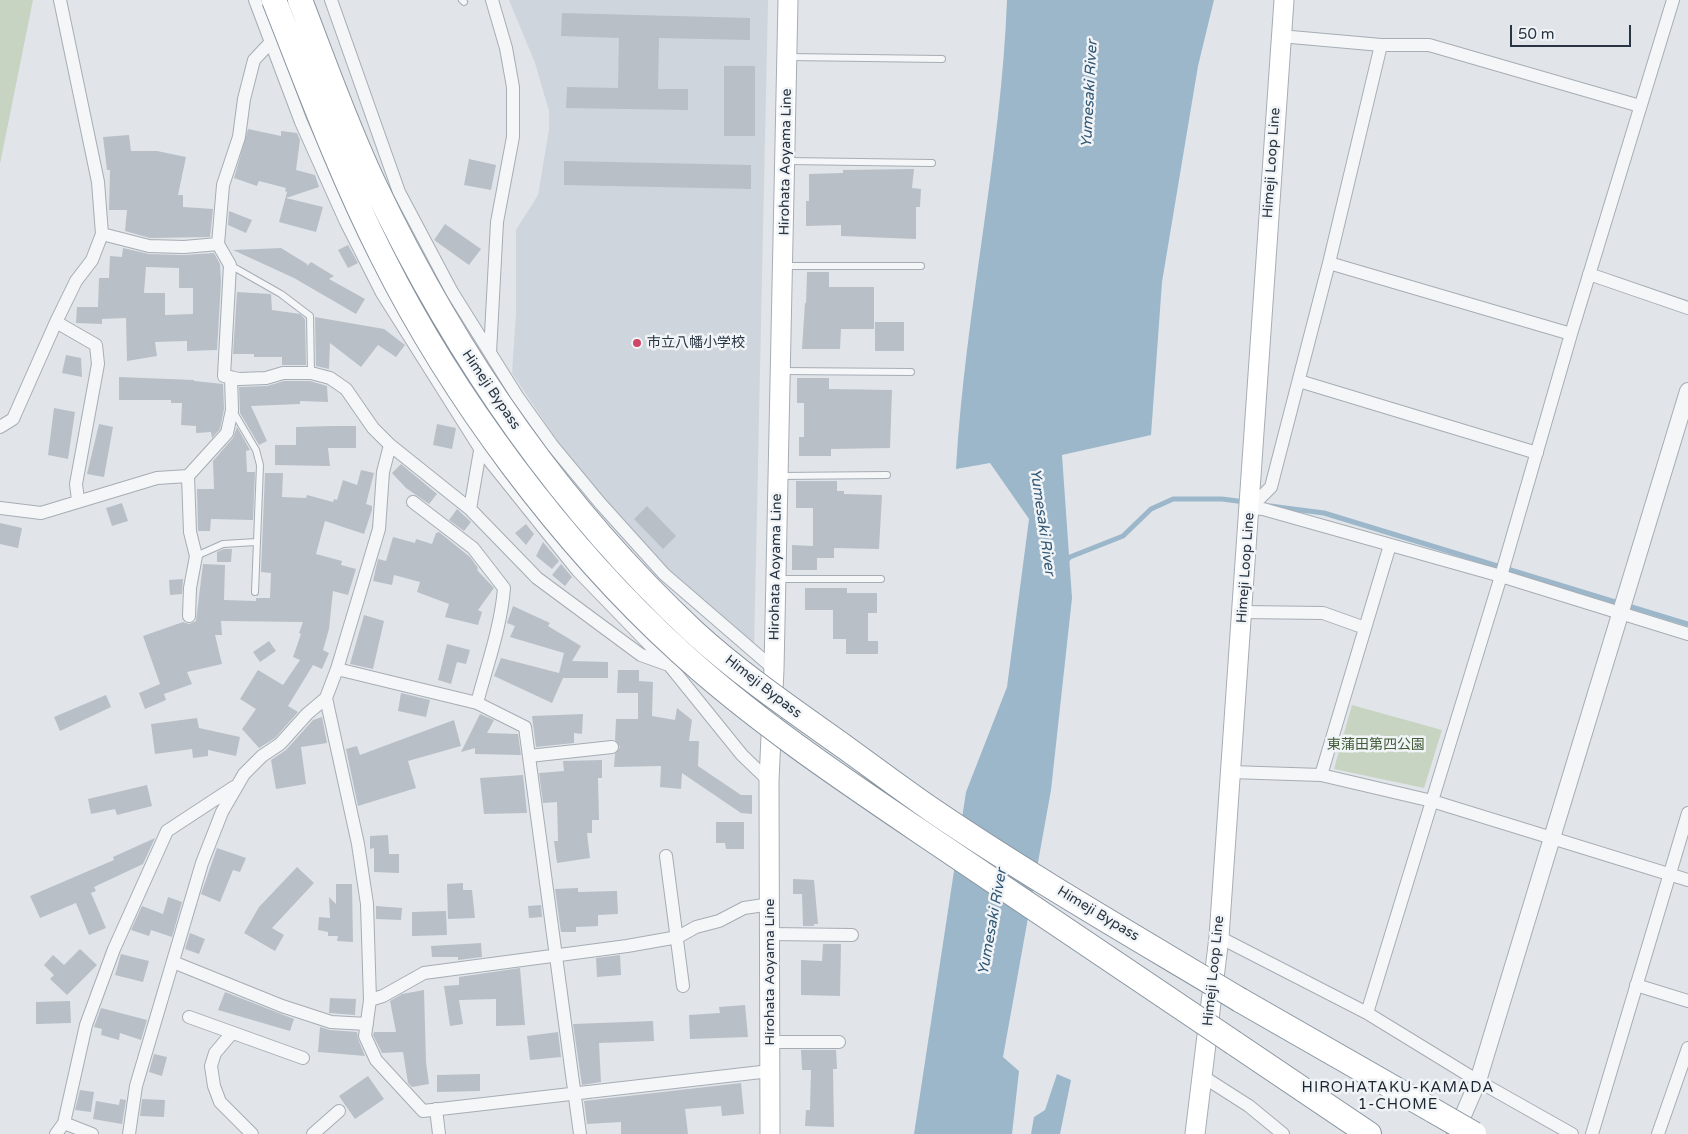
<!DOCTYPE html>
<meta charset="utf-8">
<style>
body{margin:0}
#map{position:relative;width:1688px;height:1134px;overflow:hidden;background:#e1e5ea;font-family:"Varela Round",sans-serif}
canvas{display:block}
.scale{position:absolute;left:1510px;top:25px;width:121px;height:22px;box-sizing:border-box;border:2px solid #293542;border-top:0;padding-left:6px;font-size:15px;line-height:18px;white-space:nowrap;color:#293542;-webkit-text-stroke:4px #f1f4f7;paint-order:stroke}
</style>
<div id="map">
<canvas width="1688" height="1134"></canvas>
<div class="scale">50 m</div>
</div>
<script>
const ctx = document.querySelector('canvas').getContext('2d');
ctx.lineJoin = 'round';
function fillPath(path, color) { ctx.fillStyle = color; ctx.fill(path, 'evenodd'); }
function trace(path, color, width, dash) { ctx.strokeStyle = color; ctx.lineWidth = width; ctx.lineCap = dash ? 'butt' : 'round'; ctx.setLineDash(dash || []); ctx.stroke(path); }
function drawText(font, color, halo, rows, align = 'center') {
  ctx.font = font + ' "Varela Round","Noto Sans JP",sans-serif'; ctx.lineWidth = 5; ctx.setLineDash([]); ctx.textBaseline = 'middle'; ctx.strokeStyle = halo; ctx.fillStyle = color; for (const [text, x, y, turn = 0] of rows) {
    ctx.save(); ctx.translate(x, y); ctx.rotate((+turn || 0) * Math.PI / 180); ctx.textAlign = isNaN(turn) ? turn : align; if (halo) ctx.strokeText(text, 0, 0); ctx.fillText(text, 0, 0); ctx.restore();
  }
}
fillPath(new Path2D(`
 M509,0H768L754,649L675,577L614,510L553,435L512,373L516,313V230L538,195L549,129V111L535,63Z`), '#cfd5dc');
fillPath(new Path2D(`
 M0,0H33L0,164Z
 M1352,705L1442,730L1424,788L1334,769Z`), '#c8d4c2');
fillPath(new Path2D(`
 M1007,0H1214L1198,66L1162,282L1151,435L1062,455L1072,598L1051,790L1003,1057L1019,1071L1012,1134H914L966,792L1007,687L1029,519L990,463L956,469C965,312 1001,157 1007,0Z
 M1057,1074L1071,1080L1060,1134H1031L1034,1117L1045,1110Z`), '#9cb7ca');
trace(new Path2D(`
 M1270,506L1324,513L1688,624
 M1065,562L1070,557L1123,536L1151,509L1173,499H1222L1245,502`), '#9cb7ca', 5);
fillPath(new Path2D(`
 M562,13L750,18V40L659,38L658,89H688V110L566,108L567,87L618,88L619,38L561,36Z
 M724,66H755V136H724Z
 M248,129L281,136V131L297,133L300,140L296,170L315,175L319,187L286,198L323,207L316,232L279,222L287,192L285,191L286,188L259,181L257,186L234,178Z
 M129,135L131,151H157L186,157L178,195H183V207L213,209L210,237L150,238L125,231L127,210H109L110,170H107L103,137Z
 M469,159L496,165L491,190L464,185Z
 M564,161L751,165V189L564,185Z
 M914,169L912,188L921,189L920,207H916V239L841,236V225L806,226V201H809V174L843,173V170Z
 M229,211L252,220L246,233L228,225Z
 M445,224L481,249L469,265L434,240Z
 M348,245L358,263L348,268L338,250Z
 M123,248L149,254L184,255L214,253L220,264L221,282L217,350L187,351V341L155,342L157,356L127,361L126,318L102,319V324L76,323L77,307H98L99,278H109L110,256L122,257ZM146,267L179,268V288H193V314L165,315V293H144Z
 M281,248L307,264V266L311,262L334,276L329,279L365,299L356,314L294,278L233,250Z
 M807,272H829V287H874V329H841L840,349H802L805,303H806Z
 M237,292L271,294L272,310L300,314L305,319L306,365H282V357H254V354H233Z
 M315,317L384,329L405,345L396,357L378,345L361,367L330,343L329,369L316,366Z
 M875,322H904V351H875Z
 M66,355L81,358L82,377L62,373Z
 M119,377L194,380V381L223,384L224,409L220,429L212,438L211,432L196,433V426L181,425L182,403H171V400H119Z
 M797,378H829V389L892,390L890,448L831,449V456H799V437H804V403H797Z
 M284,381H310L327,386L328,402L300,401V404L251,406L267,441L259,445L240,413L239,387L267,386Z
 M54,408L75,412L68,459L48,455Z
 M99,424L113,427L104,477L87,474Z
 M437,424L456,428L452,449L433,445Z
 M332,426H356V448H328L330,466L275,465V445H296V427Z
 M237,427L250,450L246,451L247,472H255L253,520L211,519L210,531H198L197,489H214L213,461L233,438Z
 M401,464L437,494L429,504L406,488L392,473Z
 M361,470L374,473L366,504L372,506V510L364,534L325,521L316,554L342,561L341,565L356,569L348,595L333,591L329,629L323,650L329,653L322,669L313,665L288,706L298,712L275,738L259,748L242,729L256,709L240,699L258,670L283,685L300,660L293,657L301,634L299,633L303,622L221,621L222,635H215L222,664L187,672L192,684L164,694L166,700L145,709L139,693L160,684L143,636L183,622L189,624L196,621L203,564L225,565L224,600L256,601V598H270L271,573L261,572L265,473H283L282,497L306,498L307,495L333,502L334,499L337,500L343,480L357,485Z
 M796,481H837V491H844V494L882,495L879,549L834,548V558H817V570H792V545L813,546V508H796Z
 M122,503L128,521L112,526L106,508Z
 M647,506L676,536L663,549L634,519Z
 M457,509L471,522L464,531L449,520Z
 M0,523L22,528L18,548L0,544Z
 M526,524L534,534L526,545L515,533Z
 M439,532L470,557L478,568L477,570L494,588L478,610L482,612L478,625L445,617L449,604L417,592L420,582L394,575L392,585L373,581L378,559L386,561L393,537L415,543L416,539L432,544L436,533Z
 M543,542L559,561L552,569L536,556Z
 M224,549H232L231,562H217V552Z
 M561,564L572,577L565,586L552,575Z
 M183,579L182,594L170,595L169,580Z
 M805,588H847V593H877V613H868V641H878V654H846V639H833V610H805Z
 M513,606L550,623L548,626L581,646L572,661L608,662V678H563L552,703L494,676L501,658L559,673L564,653L510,637L515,626L507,623Z
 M364,615L384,621L373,669L350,664Z
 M269,641L276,651L260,662L253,652Z
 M447,644L470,650L466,664L457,662L451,684L438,680Z
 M618,670H639V681L653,682L652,716L675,720L677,708L692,720L689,741H699L698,766L741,795H752V814L741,813L682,773L681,789L660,787L661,766L614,767L615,754L620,747L615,740L616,719H638V693H617Z
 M401,693L430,700L426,717L398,711Z
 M106,695L111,707L60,731L54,717Z
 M480,714L494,720L487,733L518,734L521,755L475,754V748L461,752Z
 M583,714L582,734L574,733V743L536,747L532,716Z
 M322,717L327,743L301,747L306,784L276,789L271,760L286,750L313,720Z
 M197,718L199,728L240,737L236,756L208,750V756L193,758L192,749L155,754L151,724Z
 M454,720L461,746L408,761L416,788L358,806L346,749L357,746L360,755Z
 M602,760V778H598L599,820H592V833H587L590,858L557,863L554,841H558L557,802L543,803L539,773L564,771L563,761Z
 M523,775L527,813L484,814L480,778Z
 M147,785L152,806L117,815L115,809L91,814L88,799Z
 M716,822H744V849H726L725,843H716Z
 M388,835L389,854H399V873L374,872V848L370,849V836Z
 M155,838L143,864L94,887L96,891L91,893L106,928L89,935L76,903L40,918L30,896L114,860L113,857Z
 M217,848L246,858L240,872L233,870L220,902L201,894Z
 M297,867L314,883L272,928L284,935L275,951L244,933L259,907Z
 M793,879L814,880L818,924H814V926H803L802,894H793Z
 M463,883V890H472L475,918L448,919L447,884Z
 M336,884H352L353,942L337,941L338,936H328V932L318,930L319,917L330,918L329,897L336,904Z
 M578,888V892L617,891L618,914L598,915V926L576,927V932H561L555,889Z
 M168,897L182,902L172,937L151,930L149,936L131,930L142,906L163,914Z
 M541,905L542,917L529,918L528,906Z
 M376,906L402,908L401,920L376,919Z
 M446,911L447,935L412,936V912Z
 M190,933L205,939L199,954L185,949Z
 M481,943L482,957L458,960V957H432L431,946Z
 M823,944H841L840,996L801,995V960L822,961Z
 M80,949L97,965L67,995L50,979L54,975L44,965L53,955L64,965Z
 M121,954L149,961L143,982L115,975Z
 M620,955L621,975L597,977L596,958Z
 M520,968L525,1025L496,1026V999L459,1000L463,1024L450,1026L444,986L459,985V977Z
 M424,990L426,1062L429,1084L412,1087L408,1083L403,1052L382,1053L373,1035L374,1032H396L390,1001L402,994Z
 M225,992L294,1019L290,1031L218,1010Z
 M330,998L356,999L355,1015L329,1013Z
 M70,1001L71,1023L36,1024V1002Z
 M745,1005L748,1037L690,1039L689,1015L720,1013L719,1007Z
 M101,1008L147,1020L141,1040L120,1033L119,1040L101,1035L102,1029L94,1027Z
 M653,1021L654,1041L599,1043L601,1082L582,1085L573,1024Z
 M320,1027L330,1030L357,1032L358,1039L365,1056L318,1052Z
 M558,1032L561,1057L530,1060L527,1036Z
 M801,1050H836L837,1069H833L834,1127L805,1126L806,1110H810L811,1070H802Z
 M154,1054L167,1057L162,1076L149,1072Z
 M480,1074V1091L437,1092V1075Z
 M368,1076L384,1099L355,1119L339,1096Z
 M741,1083L744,1114L722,1116L721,1106L685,1109L688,1134H621V1122L587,1124L584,1101Z
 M80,1090L94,1092L91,1112L75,1110Z
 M120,1099L126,1100L122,1124L93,1119L96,1101L119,1105Z
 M142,1099L165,1100L164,1117L140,1116Z`), '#b8bfc7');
const service = new Path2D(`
 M462,0L464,2
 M789,57L942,59
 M787,161L932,163
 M230,265L281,294L310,316L311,373
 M784,266H921
 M782,371L911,372
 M233,411L256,450L260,465L255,592
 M780,476L887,475
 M196,556L223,544L256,542
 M777,579H881`);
const minor = new Path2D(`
 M255,0L301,122L345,220L382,293L481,450L578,571L670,666L742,755L769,781
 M331,0L399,192L452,292L517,396L552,445L600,503L664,574L774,669
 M1280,36L1381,45H1429L1640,106
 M270,43L254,60L244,99L239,137L223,185L218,244L230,265L224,376L239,379L266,378L283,373H311L330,378L346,389L373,428L390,445L470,509L537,578L641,655L666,664
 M102,234L149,246L184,247L218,244
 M1329,263L1571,334
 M1589,274L1688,308
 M56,322L96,345L98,364L76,484L78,500
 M490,353L497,222L513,137V87L506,48L492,0
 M1299,381L1537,453
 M0,427L13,419L56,322L76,281L92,260L102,234L98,182L60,0
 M188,476L190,532L196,556L190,588L189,616
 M413,502L473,548L504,588C501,627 487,665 477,703
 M0,508L41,513L157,478L188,476L227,433L232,410L231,377
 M1250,508L1271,487L1329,263L1381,45
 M1250,508L1263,509L1501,576L1688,634
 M470,509L481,445
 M1243,612L1323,613L1365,628
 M337,669L477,703L525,727L580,1134
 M326,698L358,844L367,904L370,1000L365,1036L376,1060L423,1111L770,1071
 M529,756L612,747
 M1231,772L1321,775L1432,801L1688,880
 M1321,775L1390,545
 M666,856L683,986
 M770,934L852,935
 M1219,937L1367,1013L1478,1081L1572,1134
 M173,962L282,1006L331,1022L367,1024
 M1636,985L1688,1001
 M370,1000L383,996L424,973L627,946L678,937L696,927L719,921L744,908L771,904
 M1367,1013L1501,576L1571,334L1673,0
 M189,1017L303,1058
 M232,1033L215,1053L211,1066L214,1086L220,1102L252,1134
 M770,1042H839
 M1202,1076L1249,1106L1283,1134
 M436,1109L439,1134
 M64,1123L92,1134
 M56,1134L64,1123L86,1025L114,949L167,831L234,787
 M129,1134L136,1086L202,863L222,812L244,774L262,756L280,744L307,714L326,698L337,669L379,529L383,472L390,445
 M313,1134L339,1111
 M1592,1134L1688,813
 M1658,1134L1688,1048`);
const tertiary = new Path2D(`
 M1455,1134L1478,1081L1688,391`);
const secondary = new Path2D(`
 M770,1134L769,781L774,669L788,0
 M1195,1134L1219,937L1284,0`);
const motorway = new Path2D(`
 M1240,1000L1434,1111
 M1234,1043L1369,1134`);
trace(service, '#a6adb4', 8);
trace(minor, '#a6adb4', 14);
trace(tertiary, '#a6adb4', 18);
trace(secondary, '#a6adb4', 21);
trace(motorway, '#8894a0', 26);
trace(service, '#f4f6f8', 6);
trace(minor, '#f4f6f8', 12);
trace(tertiary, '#f4f6f8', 16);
trace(secondary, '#fff', 19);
trace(motorway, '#fff', 24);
const motorwayBridge = new Path2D(`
 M274,0C308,86 340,173 382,256C453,398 562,544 679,651C760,725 853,786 943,847C1040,912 1137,978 1234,1043
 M300,0C324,62 346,125 374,184C453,350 559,506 694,632C741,675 794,711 846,748C875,769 903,790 932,810C1032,878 1137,938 1240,1000
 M1434,1111L1474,1134`);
trace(motorwayBridge, '#8894a0', 26, []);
trace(motorwayBridge, '#fff', 24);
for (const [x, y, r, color] of [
 [637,343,5,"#ce4768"]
]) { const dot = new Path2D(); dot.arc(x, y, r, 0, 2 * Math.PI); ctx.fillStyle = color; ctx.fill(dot); trace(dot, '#f1f4f7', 2); }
drawText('14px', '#293542', '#f1f4f7', [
 ["Hirohata Aoyama Line",786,162,-89],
 ["Himeji Loop Line",1272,163,-86],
 ["Himeji Bypass",491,390,56],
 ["Hirohata Aoyama Line",776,567,-89],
 ["Himeji Loop Line",1246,568,-86],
 ["Himeji Bypass",763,687,38],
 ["Himeji Bypass",1098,914,31],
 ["Himeji Loop Line",1214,971,-84],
 ["Hirohata Aoyama Line",770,972,-90]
]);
drawText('14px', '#293542', '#f1f4f7', [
 ["市立八幡小学校",647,343]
], 'left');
drawText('14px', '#425d37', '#f1f4f7', [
 ["東蒲田第四公園",1376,745]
]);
drawText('italic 15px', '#335876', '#f1f4f7', [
 ["Yumesaki River",1090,94,-87],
 ["Yumesaki River",1042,522,82],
 ["Yumesaki River",993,922,-80]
]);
ctx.letterSpacing = '1px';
drawText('15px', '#1c2632', '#f1f4f7', [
 ["HIROHATAKU-KAMADA",1398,1088],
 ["1-CHOME",1398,1105]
]);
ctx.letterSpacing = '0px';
</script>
